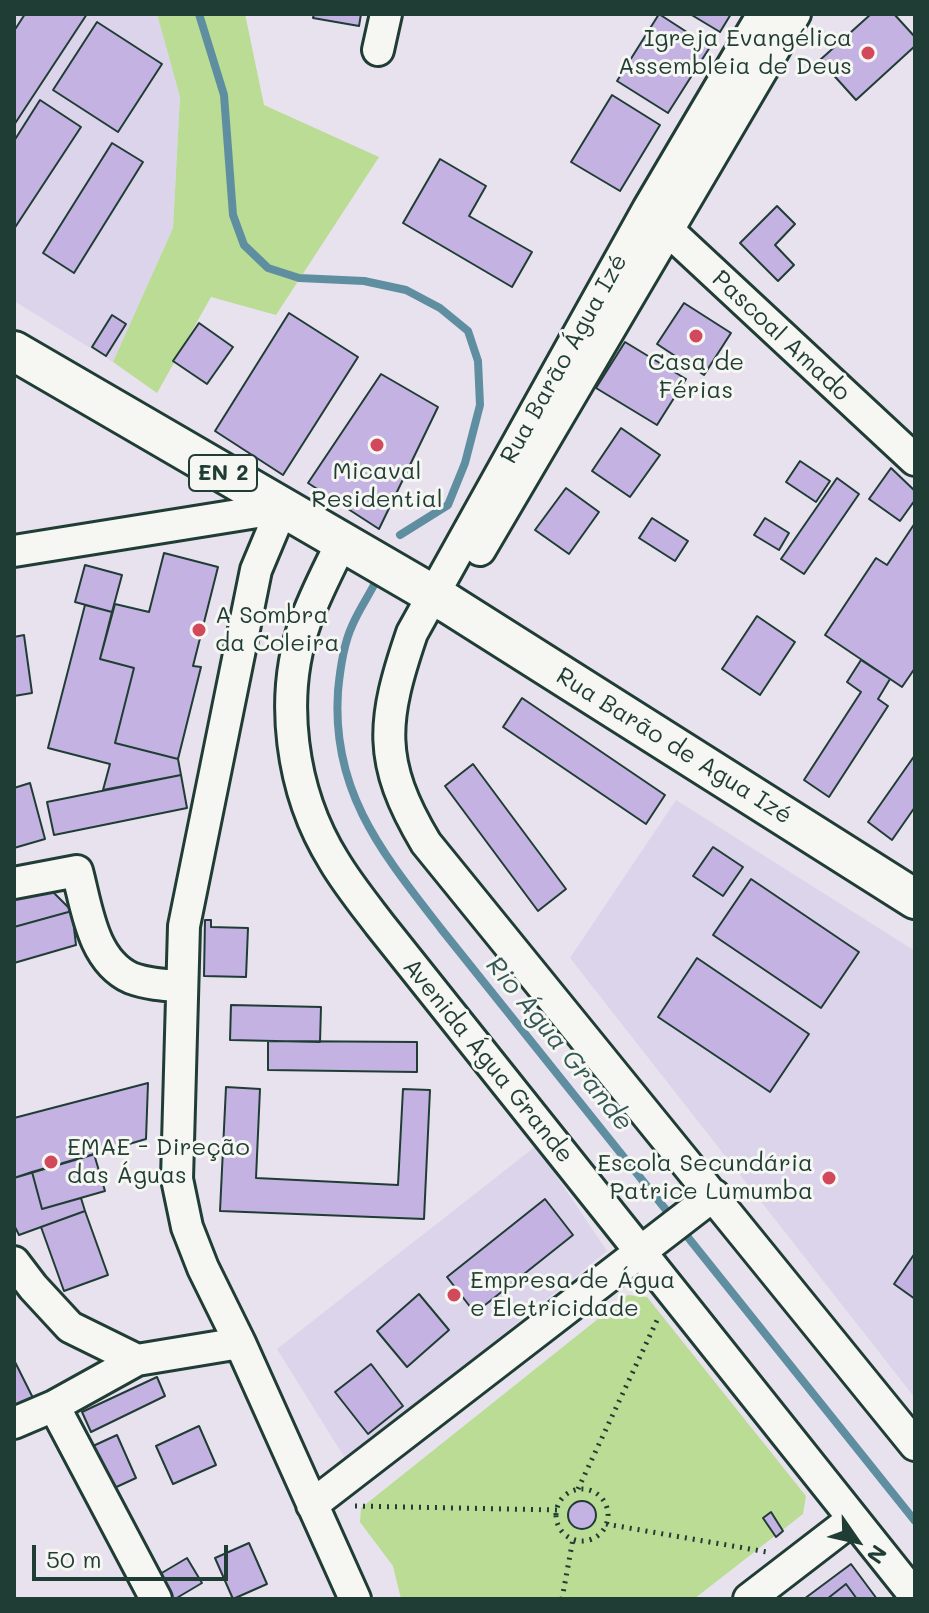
<!DOCTYPE html>
<meta charset="utf-8">
<style>
body{margin:0}
#map{position:relative;width:929px;height:1613px;overflow:hidden;background:#e7e2ed;font-family:Mali,sans-serif}
canvas{display:block}
.frame{position:absolute;inset:0;border:16px solid #1f3d34;pointer-events:none}
.north{position:absolute;left:817px;top:1501px;width:80px;height:80px;-webkit-text-stroke:6px #f6f6f2;paint-order:stroke;rotate:124deg;font-size:22px;font-weight:700;line-height:32px;text-align:center;color:#1f3d34}
.north::after{content:'';display:block;margin:auto;width:28px;height:36px;background:#1f3d34;clip-path:polygon(50% 0,100% 100%,50% 72%,0 100%)}
.scale{position:absolute;left:32px;top:1545px;width:196px;height:36px;box-sizing:border-box;border:4px solid #1f3d34;border-top:0;padding-left:10px;font-size:24px;line-height:28px;white-space:nowrap;color:#1f3d34;-webkit-text-stroke:6px #f6f6f2;paint-order:stroke}
</style>
<div id="map">
<canvas width="929" height="1613"></canvas>
<div class="frame"></div>
<div class="north">N</div>
<div class="scale">50 m</div>
</div>
<script>
const ctx = document.querySelector('canvas').getContext('2d');
ctx.lineJoin = 'round';
function fillPath(path, color) { ctx.fillStyle = color; ctx.fill(path, 'evenodd'); }
function trace(path, color, width, dash) { ctx.strokeStyle = color; ctx.lineWidth = width; ctx.lineCap = dash ? 'butt' : 'round'; ctx.setLineDash(dash || []); ctx.stroke(path); }
function drawText(font, color, halo, rows, align = 'center') {
  ctx.font = font + ' Mali,sans-serif'; ctx.lineWidth = 6; ctx.setLineDash([]); ctx.textBaseline = 'middle'; ctx.strokeStyle = halo; ctx.fillStyle = color; for (const [text, x, y, turn = 0] of rows) {
    ctx.save(); ctx.translate(x, y); ctx.rotate((+turn || 0) * Math.PI / 180); ctx.textAlign = isNaN(turn) ? turn : align; if (halo) ctx.strokeText(text, 0, 0); ctx.fillText(text, 0, 0); ctx.restore();
  }
}
fillPath(new Path2D(`
 M14,14H157L180,97L173,228L113,362L14,301Z
 M676,800L915,951V1398L570,958Z
 M536,1146L607,1251L346,1460L277,1349Z`), '#dcd4ea');
fillPath(new Path2D(`
 M157,14H245L264,105L379,157L276,315L211,297L157,393L113,362L173,228L180,97Z
 M628,1295L647,1297L806,1496L803,1514L694,1599H401L393,1566L360,1522L361,1508Z`), '#badc95');
trace(new Path2D(`
 M199,14L224,95L233,215L244,245L268,268L299,278L364,281L406,290L440,308L468,331L478,361L480,405L465,463L448,505L400,535
 M375,583C368,597 358,611 352,626C343,645 340,670 338,691C331,793 384,855 442,930L915,1521`), '#5f8ea1', 8);
const building = new Path2D(`
 M25,14H87L14,125V31Z
 M314,14H361L359,26L313,18Z
 M659,14L710,47L668,113L617,81Z
 M690,14H731L720,32Z
 M871,14H894L915,37V46L856,100L820,60Z
 M97,22L162,64L118,132L53,90Z
 M612,95L660,125L620,191L571,162Z
 M40,100L81,127L14,229V141Z
 M112,143L143,162L74,273L43,253Z
 M440,159L486,186L469,216L532,252L512,287L403,223Z
 M777,206L795,224L775,245L794,265L778,281L740,243Z
 M684,303L731,333L704,375L657,344Z
 M289,313L358,357L283,475L215,431Z
 M112,315L126,324L106,356L92,347Z
 M199,323L233,347L207,384L173,361Z
 M625,342L686,379L657,425L596,388Z
 M381,374L438,407L379,529L308,483Z
 M621,428L660,455L630,497L592,471Z
 M800,461L830,481L816,502L786,482Z
 M891,468L915,491V500L900,521L869,499Z
 M837,478L859,494L804,574L781,559Z
 M566,488L599,512L569,554L535,530Z
 M652,518L688,541L675,561L639,538Z
 M765,518L789,533L779,550L754,535Z
 M915,523V668L902,687L825,635L876,558L887,565Z
 M164,553L218,567L193,666L201,667L178,759L115,743L134,668L100,659L115,604L149,612Z
 M85,565L122,575L112,612L75,602Z
 M85,605L112,612L100,659L134,668L115,743L178,759L181,775L103,790L110,764L48,748Z
 M757,616L795,642L760,695L722,669Z
 M24,635L32,693L14,696V637Z
 M861,660L890,679L878,699L888,706L829,797L804,780L861,692L847,682Z
 M522,698L665,795L646,824L503,727Z
 M915,755V807L892,840L868,822Z
 M473,764L566,889L538,911L445,786Z
 M181,775L187,808L54,835L47,802Z
 M30,783L45,839L14,848V788Z
 M713,847L743,867L723,896L693,876Z
 M751,879L859,952L821,1008L713,935Z
 M41,880L72,911L14,927V887Z
 M72,911L76,945L14,963V927Z
 M205,920H211V927L248,928L246,977L204,976Z
 M697,958L809,1034L770,1092L658,1017Z
 M231,1005L321,1007L320,1042L230,1040Z
 M268,1041L417,1042V1072L268,1070Z
 M148,1083L146,1139L14,1178V1118Z
 M226,1087L260,1089L256,1178L398,1185L403,1089L430,1090L424,1219L220,1211Z
 M94,1154L105,1191L42,1209L32,1172Z
 M32,1172L42,1209L81,1198L85,1211L19,1235L14,1225V1178Z
 M545,1199L573,1235L475,1313L447,1277Z
 M85,1211L108,1275L64,1291L41,1227Z
 M915,1253V1299L894,1284Z
 M419,1294L449,1330L407,1367L377,1331Z
 M14,1360L34,1400L14,1410Z
 M371,1364L403,1406L368,1434L335,1392Z
 M157,1377L165,1396L91,1432L82,1412Z
 M199,1426L216,1465L173,1484L156,1446Z
 M117,1435L136,1478L112,1489L93,1446Z
 M568 1515a14 14 0 1 1 28 0a14 14 0 1 1-28 0Z
 M771,1512L783,1531L776,1537L763,1518Z
 M249,1543L267,1584L233,1599L215,1558Z
 M187,1558L202,1583L175,1599H168L155,1577Z
 M851,1564L877,1599H857L846,1584L827,1599H804Z
 M846,1584L857,1599H827Z`);
fillPath(building, '#c3b2e2');
trace(building, '#1f3d34', 2);
const minor = new Path2D(`
 M763,14L648,209L412,633C382,721 377,761 426,843L915,1445
 M378,50L386,14
 M656,219L915,460
 M282,508L256,570L184,926L177,1179L187,1227L203,1268L240,1343L355,1599
 M342,542C329,568 316,593 306,620C278,697 291,792 334,861C347,883 364,904 380,925L915,1596
 M480,550L795,14
 M14,551L282,508
 M14,883L77,871C87,908 92,960 131,978C147,984 164,985 180,986
 M14,1262L33,1287L70,1327L137,1360
 M54,1406L156,1599
 M14,1423L54,1406L137,1360L240,1343
 M312,1505L714,1195
 M749,1599L853,1519`);
const major = new Path2D(`
 M14,351L449,604L915,899`);
trace(minor, '#1f3d34', 36);
trace(major, '#1f3d34', 44);
trace(new Path2D(`
 M578,1489L659,1316
 M556 1515a26 26 0 1 1 52 0a26 26 0 1 1-52 0Z
 M355,1506L558,1510
 M606,1524L767,1552
 M562,1599L573,1539`), '#1f3d34', 5, [2, 6]);
trace(minor, '#f6f6f2', 30);
trace(major, '#f6f6f2', 38);
for (const [x, y, r, color] of [
 [868,53,8,"#d1495b"],
 [696,336,8,"#d1495b"],
 [377,445,8,"#d1495b"],
 [199,630,8,"#d1495b"],
 [51,1162,8,"#d1495b"],
 [829,1178,8,"#d1495b"],
 [454,1295,8,"#d1495b"]
]) { const dot = new Path2D(); dot.arc(x, y, r, 0, 2 * Math.PI); ctx.fillStyle = color; ctx.fill(dot); trace(dot, '#f6f6f2', 3); }
for (const [x, y, w] of [
 [223,473,68]
]) { const box = new Path2D(); box.roundRect(x - w / 2, y - 18, w, 36, 6); ctx.fillStyle = '#f6f6f2'; ctx.fill(box); trace(box, '#1f3d34', 2); }
drawText('bold 22px', '#1f3d34', null, [
 ["EN 2",223,473]
]);
drawText('24px', '#1f3d34', '#f6f6f2', [
 ["Igreja Evangélica",852,39,"right"],
 ["Assembleia de Deus",852,67,"right"],
 ["Casa de",696,363,"center"],
 ["Férias",696,391,"center"],
 ["Micaval",377,472,"center"],
 ["Residential",377,500,"center"],
 ["A Sombra",215,616],
 ["da Coleira",215,644],
 ["EMAE - Direção",67,1148],
 ["das Águas",67,1176],
 ["Escola Secundária",813,1164,"right"],
 ["Patrice Lumumba",813,1192,"right"],
 ["Empresa de Água",470,1281],
 ["e Eletricidade",470,1309]
], 'left');
drawText('24px', '#1f3d34', '#f6f6f2', [
 ["Pascoal Amado",781,336,43],
 ["Rua Barão Água Izé",564,359,-61],
 ["Rua Barão de Agua Izé",674,746,32],
 ["Avenida Água Grande",488,1061,51]
]);
drawText('italic 26px', '#345858', '#f6f6f2', [
 ["Rio Água Grande",559,1044,51]
]);
</script>
